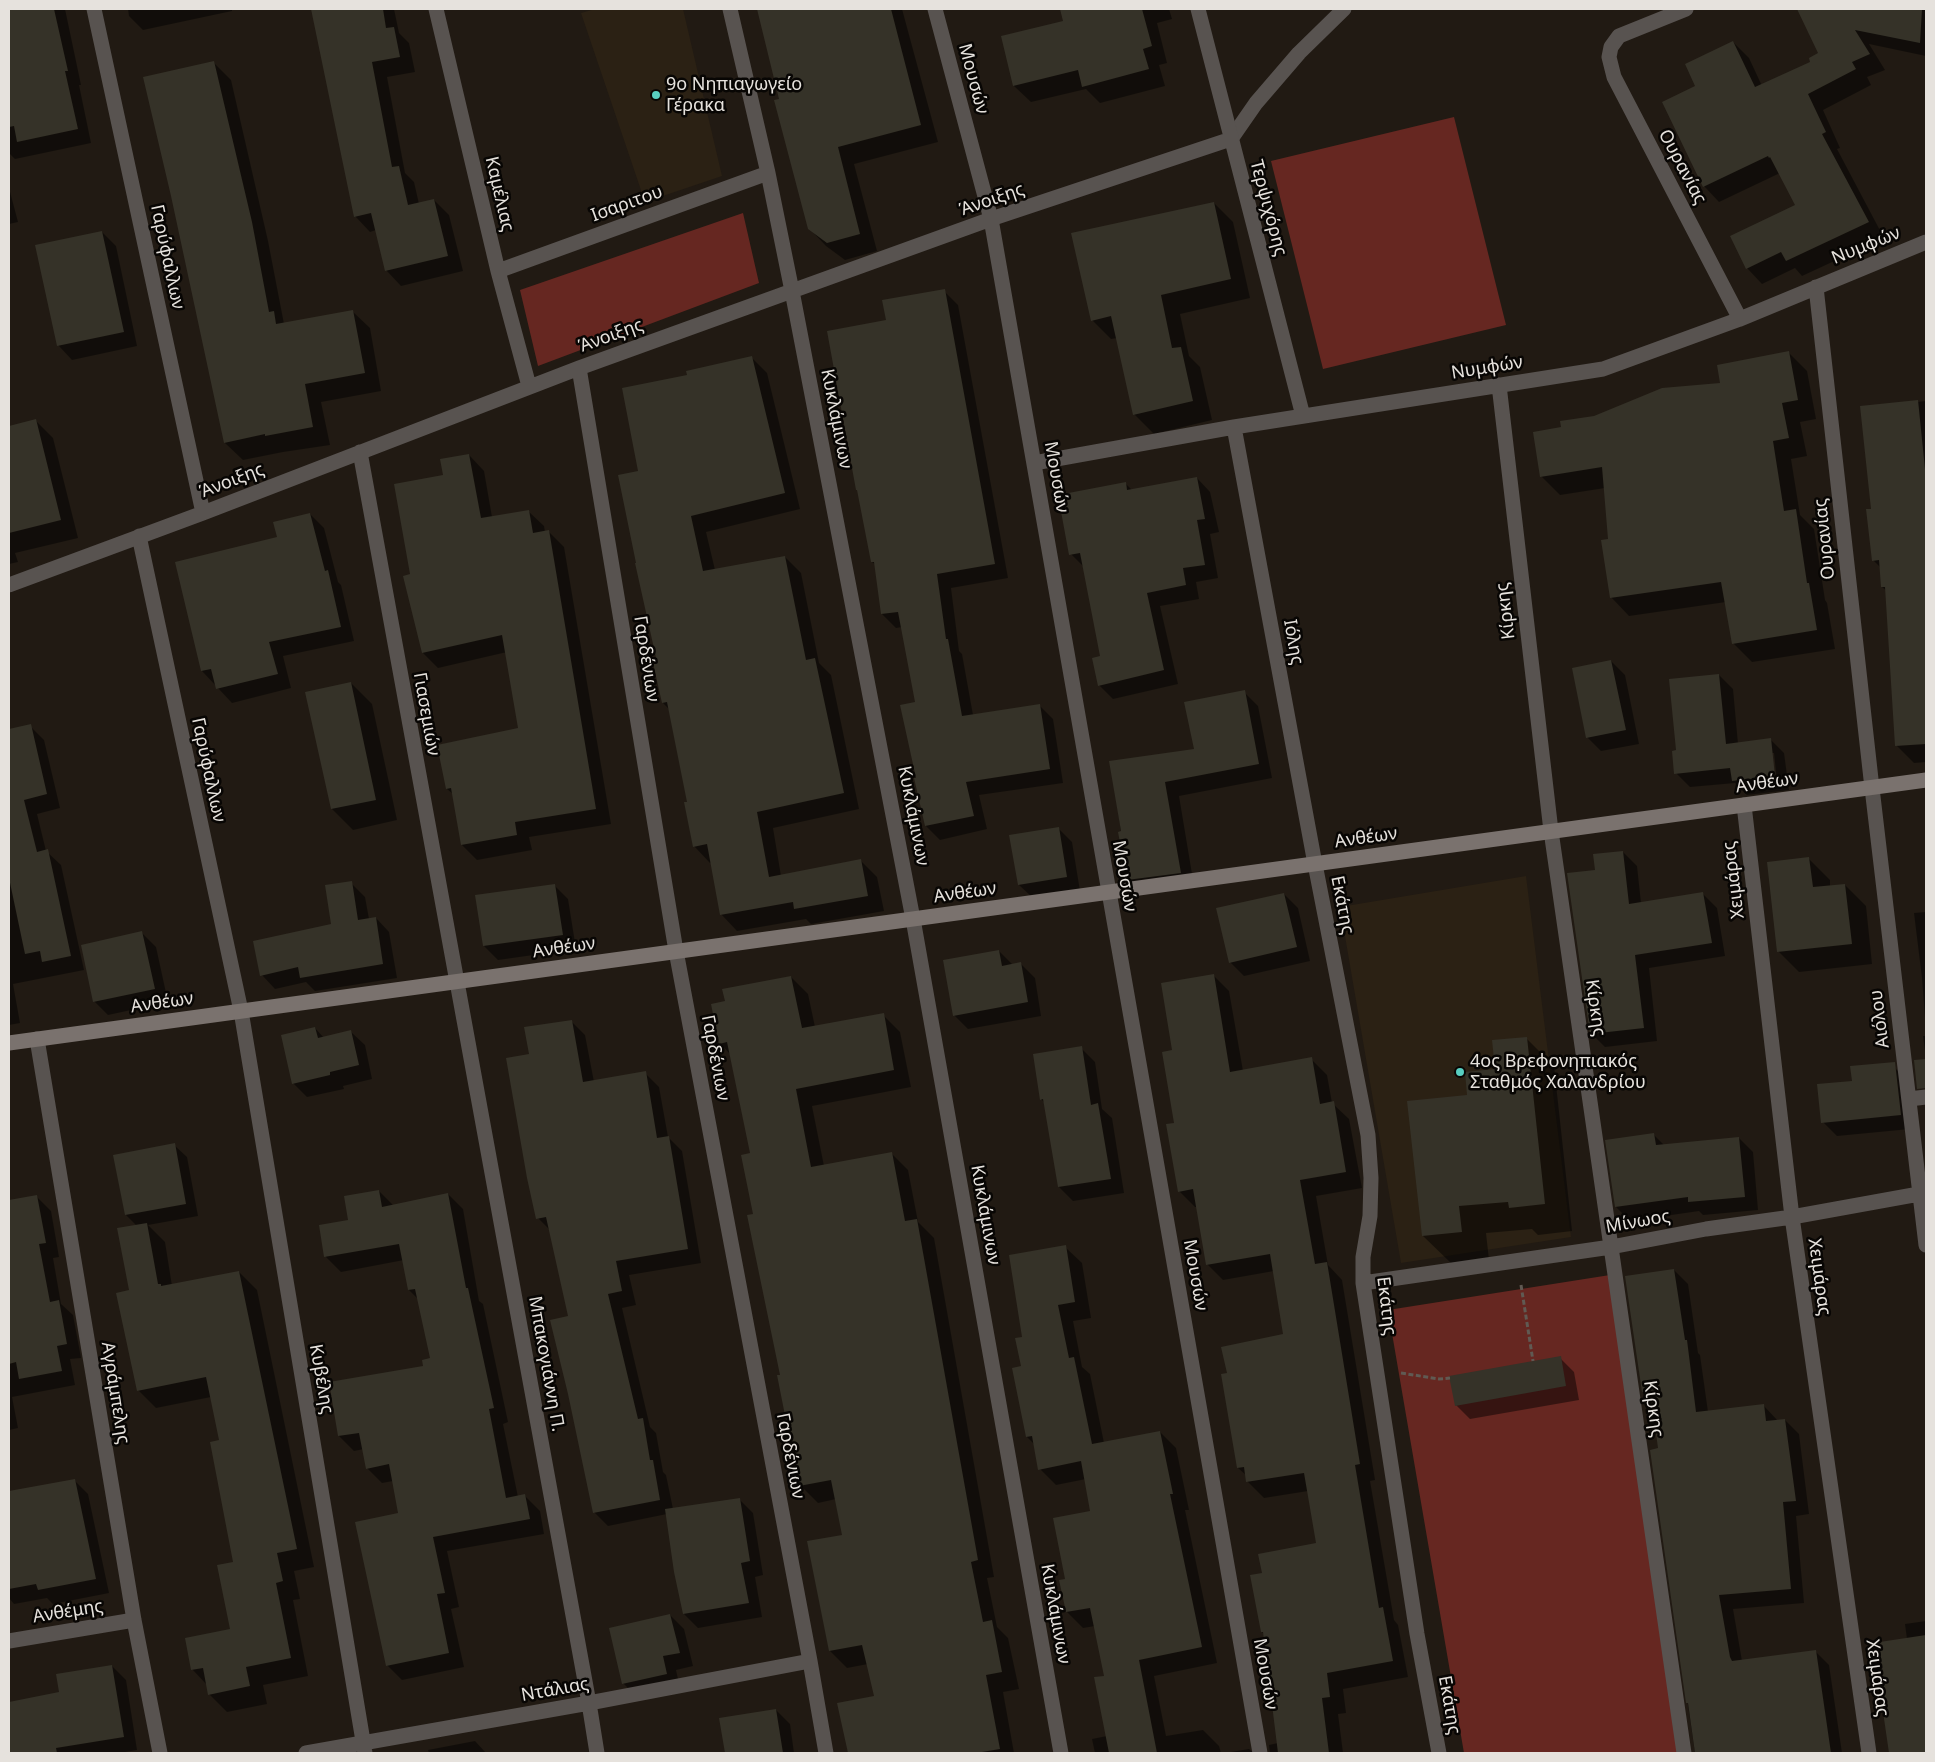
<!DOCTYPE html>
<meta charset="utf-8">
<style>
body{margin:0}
#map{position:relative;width:1935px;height:1762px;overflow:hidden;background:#211a13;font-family:"Noto Sans",sans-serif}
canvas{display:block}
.frame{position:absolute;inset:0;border:10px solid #e6e2dd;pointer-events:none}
</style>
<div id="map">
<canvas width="1935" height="1762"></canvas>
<div class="frame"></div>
</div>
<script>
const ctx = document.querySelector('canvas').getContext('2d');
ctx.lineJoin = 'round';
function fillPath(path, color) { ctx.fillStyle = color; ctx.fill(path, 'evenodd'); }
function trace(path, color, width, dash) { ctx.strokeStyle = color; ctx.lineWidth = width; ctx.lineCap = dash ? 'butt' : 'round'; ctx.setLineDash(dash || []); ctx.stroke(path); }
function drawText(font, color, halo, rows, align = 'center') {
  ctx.font = font + ' "Noto Sans",sans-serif'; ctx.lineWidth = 5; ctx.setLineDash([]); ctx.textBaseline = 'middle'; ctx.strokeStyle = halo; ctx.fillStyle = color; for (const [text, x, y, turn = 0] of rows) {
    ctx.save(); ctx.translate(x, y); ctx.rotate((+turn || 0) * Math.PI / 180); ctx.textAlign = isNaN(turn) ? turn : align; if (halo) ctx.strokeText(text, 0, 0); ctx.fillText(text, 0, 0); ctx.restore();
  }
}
fillPath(new Path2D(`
 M595,9H683L722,176L645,202L581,13Z
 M1526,876L1571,1237L1401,1263L1340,907Z`), '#2b2114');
fillPath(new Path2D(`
 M1454,117L1506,325L1323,369L1271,161Z
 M743,213L759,283L538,366L520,290Z
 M1610,1275L1679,1753H1464L1388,1310Z`), '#662721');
fillPath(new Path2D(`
 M9,9H65L81,85H79L91,143L15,159L9,153V102L12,101L9,85Z
 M128,9H232V11L143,30L129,16Z
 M320,9H394L399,33L409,43L415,72L387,77L405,173L414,182L419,204L434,200L449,215L463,271L401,286L386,270L376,230L370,232L355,216L312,10Z
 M758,9H902L938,142L854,164L877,251L845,260L826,246L809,228L781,99Z
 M1061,9H1169L1172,19L1157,23L1167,63L1159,65L1165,86L1100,103L1086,89L1031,102L1014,86L1003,36L1064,22Z
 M1814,9H1926V56L1869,44L1885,70L1867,77L1871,85L1823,110L1840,148L1837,149L1884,238L1802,276L1795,268L1762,284L1747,268L1797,205L1780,173L1719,202L1704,186L1697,87L1733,42L1749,58L1762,86L1812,62L1819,53L1803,17Z
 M213,62L231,80L268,241L284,324L352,311L370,328L381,391L321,402L330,445L283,452L243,460L225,443L172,195Z
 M9,188L18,222L9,224Z
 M1214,203L1233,222L1250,298L1180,314L1189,356L1200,367L1212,420L1154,434L1134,414L1117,338L1111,339L1092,320Z
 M102,232L116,246L137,346L72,360L59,346L36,246Z
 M944,291L958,305L1008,578L951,588L959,651L962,654L973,715L1039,705L1053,719L1063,783L979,795L987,829L940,840L926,826L916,779H918L916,703L902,627L896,628L882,614L876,565L872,562L888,321Z
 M1788,352L1807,371L1816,419L1800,422L1807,456L1791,459L1800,515L1814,529L1825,600L1827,603L1835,649L1752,662L1733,643L1726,602L1629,616L1611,597L1609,540L1605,488L1560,495L1541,476L1563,428L1594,417L1722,384Z
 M751,357L767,373L800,509L706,532L715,570L785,557L801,573L819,663L831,675L859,809L773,828L781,876L861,861L877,877L884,911L811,924L806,919L737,931L721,914L712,862L710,863L694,846L688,803L669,709L663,703L640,472L689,376Z
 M1926,401V762L1914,763L1897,746L1887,591L1882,587L1881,568L1873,560L1872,510L1861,408Z
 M36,421L53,438L78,538L15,553L18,562L9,564V427Z
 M469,455L484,471L492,517L528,511L544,526L545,532L548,531L564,547L611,824L529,837L532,850L477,860L462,845L453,794L447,789L439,745L520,729L507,652L438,668L423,653L412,575L444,476Z
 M1197,478L1210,492L1219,532L1210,534L1218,578L1196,582L1199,599L1160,606L1178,684L1113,699L1099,685L1102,657L1085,568L1071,554L1126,484L1132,490Z
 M310,514L324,528L338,582L341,585L354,641L283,656L291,688L232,703L202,671L278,538Z
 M1611,661L1625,675L1639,744L1601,751L1587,737Z
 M1719,675L1733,689L1738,744L1770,739L1784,753L1789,790L1747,795L1735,783L1690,787L1676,773L1677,752ZM1771,753H1774L1777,782H1775Z
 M351,683L372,704L397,820L353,830L332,809Z
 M1244,692L1258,706L1272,778L1179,796L1194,886L1142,894L1128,880L1111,762L1195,750Z
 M30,726L44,740L60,808L37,814L46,851L61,865L84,970L13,984L20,1023L9,1025V731Z
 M1058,828L1072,842L1080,891L1033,898L1019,885Z
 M1623,852L1637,866L1641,903L1703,894L1717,908L1725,956L1649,968L1657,1041L1605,1047L1591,1033L1596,871Z
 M1809,859L1830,880V886L1845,885L1866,906L1872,964L1799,972L1778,951Z
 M351,883L365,897L369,919L376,918L389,932L397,978L315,991L306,982L275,989L262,975L333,925Z
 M554,885L568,899L576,949L498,960L484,946Z
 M1284,894L1298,908L1310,961L1244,976L1230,962Z
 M1926,912V1030L1922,978L1914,913Z
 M142,933L156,947L168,1002L108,1015L94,1001Z
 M999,951L1013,965L1021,964L1035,978L1041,1016L968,1029L954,1015Z
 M1213,975L1229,991L1243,1071L1311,1059L1327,1075L1332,1103L1349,1119L1362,1188L1316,1196L1328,1265L1342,1280L1375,1480L1370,1481L1394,1620L1398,1625L1408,1677L1343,1689L1346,1713L1338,1714L1343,1753H1270L1269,1745L1278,1743L1264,1634L1262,1632L1264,1574L1318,1544L1308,1491L1264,1498L1248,1482L1247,1476L1238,1468L1228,1374L1284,1335L1274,1271L1223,1280L1207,1264L1197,1207H1195L1179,1191L1174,1051Z
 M791,977L808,994L815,1027L883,1015L900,1032L911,1087L812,1106L824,1166L891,1153L908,1170L918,1222L934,1238L994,1577L987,1578L997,1627L1008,1638L1019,1689L1003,1692L1014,1753H850L849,1752L875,1697L868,1664L847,1668L830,1651L843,1536L836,1499L818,1503L801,1486L778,1376H781L754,1215L751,1154L730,1054L720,1043L726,1002Z
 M571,1021L585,1035L594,1082L645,1073L659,1087L668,1137L682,1151L701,1263L629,1275L636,1305L622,1308L650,1427L656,1433L663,1472L666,1475L673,1509L739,1499L753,1513L763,1575L755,1577L762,1617L698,1628L684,1614L667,1514L608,1526L594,1512L570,1317L551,1231L538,1218L530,1055Z
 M315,1028L324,1038L351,1032L365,1045L372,1079L343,1086L344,1089L307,1097L293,1083Z
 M1923,1036H1926V1058Z
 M1526,1038L1554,1066L1572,1231L1538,1235L1532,1229L1486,1233L1489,1260L1451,1263L1423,1236L1469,1096L1497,1070Z
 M1081,1048L1095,1062L1102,1109L1112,1118L1124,1193L1073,1201L1059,1187L1045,1103L1041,1099Z
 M1891,1064L1904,1077L1910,1129L1837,1136L1823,1122L1853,1082Z
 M1654,1135L1664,1145L1739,1138L1753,1152L1758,1210L1703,1215L1699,1211L1630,1221L1616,1207Z
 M174,1145L187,1157L198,1216L148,1225L165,1242L172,1286L239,1272L257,1290L314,1567L294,1571L300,1599L293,1600L308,1676L263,1685L267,1704L227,1712L209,1694L207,1685L192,1669L231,1630L235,1563L220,1441L211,1397L156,1408L138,1390L130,1291L137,1226L126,1215Z
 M379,1191L394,1206L448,1194L463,1209L479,1301L483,1304L508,1422L503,1424L518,1497L525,1496L540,1511L544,1534L447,1551L459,1607L451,1609L464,1667L402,1680L387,1665L399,1514L393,1481L382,1483L367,1468L364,1449L354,1451L339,1436L330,1383L425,1367L431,1359L418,1299L409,1290L404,1260L341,1272L326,1257L320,1226L349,1221Z
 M37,1197L51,1211L59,1257L53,1258L61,1304L73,1315L81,1358L70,1359L75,1385L12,1397L18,1428L9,1430V1202Z
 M1065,1247L1082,1263L1091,1318L1073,1321L1082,1367L1090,1374L1104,1443L1160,1432L1176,1448L1189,1510H1185L1217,1663L1154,1676L1166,1736L1203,1730L1219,1746L1221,1753H1095L1092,1739L1107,1736L1105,1677L1095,1626L1083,1628L1067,1612V1580L1092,1512L1086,1479L1056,1485L1040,1469L1035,1445L1027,1437L1022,1367L1024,1338Z
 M1674,1270L1688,1284L1698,1353L1700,1355L1708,1412L1764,1406L1778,1421L1785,1420L1799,1434L1809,1514L1796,1516L1804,1603L1733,1609L1742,1661L1815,1651L1829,1665L1842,1753H1695L1651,1451L1659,1449L1652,1401L1643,1391Z
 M1560,1358L1574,1372L1579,1400L1470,1419L1456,1405Z
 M74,1480L88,1494L109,1593L53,1604L47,1598L14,1604L9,1598V1512L27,1509Z
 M670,1615L684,1629L693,1666L676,1670L680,1688L637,1697L623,1683Z
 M1926,1621V1753H1891L1874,1644L1907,1639L1905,1624Z
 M112,1666L126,1680L137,1750L119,1753H9V1748L13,1746L9,1726V1704L61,1693Z
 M776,1710L790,1724L794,1753H726L721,1719Z
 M475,1741L486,1753H429L428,1750Z
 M1249,1749L1254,1753H1225Z`), '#0007');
fillPath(new Path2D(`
 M9,9H54L68,71H65L78,129L17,142L14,126L9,127Z
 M311,9H383L386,28L394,27L400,57L372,62L392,167L399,166L408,205L434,199L448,256L385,271L371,213L354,217Z
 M757,9H891L921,125L838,147L860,234L827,243L808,229L774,100L779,99Z
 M1060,9H1142L1152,46L1143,49L1149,69L1082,87L1078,70L1013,86L1001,36L1063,21Z
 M1797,9H1922L1920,43L1855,30L1870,54L1852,62L1856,69L1808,94L1826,132L1822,134L1869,222L1786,261L1781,252L1746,269L1730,236L1795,205L1770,157L1769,158L1768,156L1703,187L1662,102L1695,86L1685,64L1733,41L1755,87L1810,62L1809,58L1818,53Z
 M214,61L252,222L269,312L274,311L276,324L353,310L365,373L305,384L313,427L265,436V434L224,443L171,196L143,77Z
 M1214,202L1231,279L1161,295L1172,348L1181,347L1193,401L1133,415L1111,316L1091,321L1071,233Z
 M102,231L124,332L57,346L35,245Z
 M945,289L995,564L937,574L946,639H948L962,716L1040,704L1050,769L966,782L974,816L925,826L914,778H916L900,705L915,702L898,612L881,614L874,562H871L857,490H856L827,331L886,320L882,300Z
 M1789,351L1798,400L1782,403L1789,438L1773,441L1784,511L1796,509L1807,583H1809L1817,630L1732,644L1721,582L1610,598L1601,540L1608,539L1602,467L1540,477L1533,432L1561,427L1560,421L1594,416L1662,388L1720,383L1717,365Z
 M752,356L785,493L691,516L703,571L785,556L806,660L815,658L844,793L757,812L769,877L861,859L868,896L794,909L793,902L720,915L707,844L693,847L684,802H687L667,702L662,703L653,663L657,662L635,563H636L618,475L638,471L622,388L687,375L686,371Z
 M1918,400L1926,479V744L1895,746L1885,587H1881L1879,560L1872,561L1866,509H1871L1860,406Z
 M36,419L61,520L9,533V426Z
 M469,454L481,518L529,510L533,533L549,530L596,809L515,822L517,835L461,845L451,788L446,789L437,745L518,728L502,635L422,653L403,576L410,574L394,484L443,475L440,459Z
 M1197,477L1205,519L1197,520L1205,565L1183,568L1186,585L1147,593L1164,670L1098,686L1092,658L1100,656L1080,553L1069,555L1058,495L1126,482L1127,490Z
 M310,513L325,571L328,570L341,627L269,642L278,674L216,689L211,669L201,671L175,562L277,537L273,522Z
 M1611,660L1626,730L1586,738L1572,668Z
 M1719,674L1726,744L1771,738L1775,776L1732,781L1730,768L1674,774L1672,751L1676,750L1669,679Z
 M351,682L376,800L331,809L305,692Z
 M1245,690L1259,764L1165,782L1181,873L1127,880L1118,832L1121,831L1109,761L1194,749L1184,702Z
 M31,724L47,794L24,800L37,852L48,849L71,956L42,962L40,951L25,954L9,878V729Z
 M1059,827L1067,877L1018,885L1009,835Z
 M1623,851L1629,904L1703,892L1712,943L1635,955L1644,1028L1590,1034L1567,873L1595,870L1593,854Z
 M1809,857L1813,887L1845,884L1852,944L1777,952L1767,862Z
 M352,881L358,920L376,917L383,964L300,978L298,967L260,976L253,941L331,924L325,885Z
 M555,884L563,935L483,946L475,895Z
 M1284,893L1297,947L1229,963L1216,908Z
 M142,931L155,989L93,1002L81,945Z
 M999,950L1002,966L1021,962L1028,1002L953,1016L943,960Z
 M1214,974L1230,1072L1312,1057L1320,1104L1334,1101L1346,1172L1300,1180L1315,1264L1327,1262L1360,1464L1355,1465L1379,1608L1383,1607L1393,1661L1327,1673L1330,1697L1322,1698L1329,1753H1278L1263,1632H1261L1250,1575L1262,1573L1258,1554L1316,1543L1304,1473L1246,1482L1244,1467L1237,1468L1221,1374L1227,1373L1221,1347L1283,1334L1270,1254L1206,1265L1193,1189L1178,1192L1166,1124L1174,1123L1162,1052L1172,1050L1161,983Z
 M791,976L802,1028L884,1013L894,1070L796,1089L811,1167L892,1152L905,1221L917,1219L978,1560L971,1562L983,1622L992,1620L1002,1672L986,1675L1000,1749L976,1753H848L837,1703L874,1696L862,1645L829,1651L807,1541L842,1535L831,1480L799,1486L777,1375H780L747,1215L753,1214L741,1155L750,1153L727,1042L719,1044L711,1004L725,1001L722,989Z
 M572,1020L583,1082L646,1071L657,1138L669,1136L688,1249L616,1261L622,1291L608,1294L638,1419L643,1418L650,1460H653L660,1500L593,1513L568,1394L550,1320L568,1316L546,1217L536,1219L527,1178L506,1058L529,1054L524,1027Z
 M315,1027L318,1038L351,1030L359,1065L330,1072V1075L292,1084L281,1035Z
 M1527,1037L1545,1204L1509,1208L1508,1202L1459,1206L1462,1232L1422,1236L1407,1101L1467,1095L1465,1072L1495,1069L1492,1040Z
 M1082,1046L1091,1105L1098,1103L1111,1179L1058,1187L1043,1099L1040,1100L1033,1054Z
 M1926,1059V1088L1917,1089L1914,1060Z
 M1895,1062L1901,1115L1821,1123L1817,1084L1852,1081L1850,1066Z
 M1654,1133L1656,1145L1739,1137L1745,1197L1688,1202V1197L1615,1207L1605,1140Z
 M175,1143L186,1204L125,1215L113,1155Z
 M379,1190L382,1207L448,1193L466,1288H468L494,1408L489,1409L506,1498L525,1494L530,1519L433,1537L445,1593L437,1594L449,1653L386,1666L355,1522L398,1513L389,1464L366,1469L359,1433L338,1436L329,1382L423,1366L422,1360L430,1358L415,1289L408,1290L399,1244L324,1257L319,1225L348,1220L344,1196Z
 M37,1195L46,1243L39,1244L50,1302L59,1300L67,1344L57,1346L62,1371L19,1379L16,1362L9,1364V1200Z
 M147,1223L158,1284H161V1286L239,1271L297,1549L277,1553L283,1581L276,1583L291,1658L246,1667L250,1686L208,1695L203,1668L191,1670L185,1638L230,1629L217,1565L233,1562L210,1442L219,1440L206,1377L137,1391L116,1293L129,1290L117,1228Z
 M1066,1245L1075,1302L1058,1305L1069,1358L1074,1357L1092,1444L1160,1431L1173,1494H1170L1202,1647L1139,1660L1157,1753H1109L1094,1677L1104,1676L1090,1608L1066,1612L1059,1580L1065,1579L1053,1518L1090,1511L1081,1461L1038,1470L1032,1436L1026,1437L1012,1368L1021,1366L1015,1338L1022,1337L1009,1255Z
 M1674,1269L1685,1340H1687L1696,1412L1764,1404L1766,1421L1785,1419L1796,1501L1783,1502L1791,1589L1719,1595L1730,1657L1732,1661L1816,1650L1831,1753H1695L1688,1703H1686L1650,1450L1658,1448L1650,1391L1642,1392L1625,1276Z
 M1561,1356L1566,1386L1455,1406L1449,1376Z
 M75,1479L96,1579L38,1590L36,1584L9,1589V1491Z
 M740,1498L750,1561L741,1563L749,1603L683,1614L674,1572L665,1509Z
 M670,1614L680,1653L663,1656L667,1674L622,1684L609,1628Z
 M1926,1635V1753H1889L1873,1643Z
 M112,1665L124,1737L56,1748L57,1753H9V1702L59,1692L56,1674Z
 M776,1709L783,1753H725L719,1718Z`), '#353228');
trace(new Path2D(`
 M1521,1285L1533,1361
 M1401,1373L1439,1379L1450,1378`), '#605a53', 3, [5, 2.5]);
trace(new Path2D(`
 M1231,139L1256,103L1299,53L1344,9`), '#585350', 15);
trace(new Path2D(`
 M94,9L203,513
 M436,9L498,271L529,386
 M730,9L768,173L792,291L913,919L1061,1753
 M935,9L991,219L1260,1753
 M1198,9L1303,416
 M1686,9L1619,36L1611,47L1609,57L1614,77L1740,319
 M498,271L768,173
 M1816,287L1872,788L1926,1245
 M579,368L676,951L810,1661L826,1753
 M1499,385L1551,831L1684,1753
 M1234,427L1315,864L1368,1135L1371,1178L1370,1216L1363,1257V1283L1417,1634L1439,1753
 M360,452L589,1703L597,1753
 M1034,463L1234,427L1603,369L1740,319L1926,242
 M139,536L241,1011L365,1753
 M9,585L203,513L579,368L991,219L1231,139
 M1744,805L1792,1217L1869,1753
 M37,1039L134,1620L160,1753
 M1909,1099L1926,1097
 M1363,1283L1611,1247L1706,1229L1792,1217L1919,1194
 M9,1641L134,1620
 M306,1753L589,1703L810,1661`), '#585350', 15);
trace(new Path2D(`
 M9,1043L1926,780`), '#7a726e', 15);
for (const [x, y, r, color] of [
 [656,95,5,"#58cec0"],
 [1460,1072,5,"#58cec0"]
]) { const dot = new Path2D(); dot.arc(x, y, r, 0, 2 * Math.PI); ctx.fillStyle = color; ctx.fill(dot); trace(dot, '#080604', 2); }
drawText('18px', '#e6e2dd', '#080604', [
 ["Μουσών",973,79,75],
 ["Ουρανίας",1682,167,62],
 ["Καμέλιας",499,194,77],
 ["Άνοιξης",992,200,-19],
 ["Ισαριτου",627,204,-20],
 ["Τερψιχόρης",1268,208,75],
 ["Νυμφών",1866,246,-22],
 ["Γαρύφαλλων",167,257,78],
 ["Άνοιξης",611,336,-20],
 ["Νυμφών",1487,368,-9],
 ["Κυκλάμινων",836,419,79],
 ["Μουσών",1056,477,80],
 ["Άνοιξης",232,481,-21],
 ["Ουρανίας",1825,539,-96],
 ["Κίρκης",1506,611,-97],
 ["Ιόλης",1293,642,80],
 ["Γαρδένιων",646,659,81],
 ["Γιασεμιών",426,714,80],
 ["Γαρύφαλλων",208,770,78],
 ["Ανθέων",1767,783,-8],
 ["Κυκλάμινων",913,816,79],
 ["Ανθέων",1366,838,-8],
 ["Μουσών",1124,876,80],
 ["Χειμάρας",1734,880,-97],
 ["Ανθέων",965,893,-8],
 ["Εκάτης",1342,905,79],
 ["Ανθέων",564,948,-8],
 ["Ανθέων",162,1003,-8],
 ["Κίρκης",1595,1008,82],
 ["Αιόλου",1880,1019,-97],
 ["Γαρδένιων",715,1058,79],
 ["Κυκλάμινων",985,1215,80],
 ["Μίνωος",1638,1222,-10],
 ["Μουσών",1195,1275,80],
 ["Χειμάρας",1819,1277,82],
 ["Εκάτης",1386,1306,83],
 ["Μπακογιάννη Π.",546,1364,80],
 ["Κυβέλης",321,1379,80],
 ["Αγράμπελης",115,1393,81],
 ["Κίρκης",1653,1409,82],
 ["Γαρδένιων",790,1456,79],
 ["Ανθέμης",68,1612,-9],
 ["Κυκλάμινων",1055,1614,80],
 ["Μουσών",1265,1674,80],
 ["Χειμάρας",1877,1678,82],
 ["Ντάλιας",555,1690,-10],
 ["Εκάτης",1449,1705,80]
]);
drawText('18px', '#e6e2dd', '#080604', [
 ["9ο Νηπιαγωγείο",666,85],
 ["Γέρακα",666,106],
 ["4ος Βρεφονηπιακός",1470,1062],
 ["Σταθμός Χαλανδρίου",1470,1083]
], 'left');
</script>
